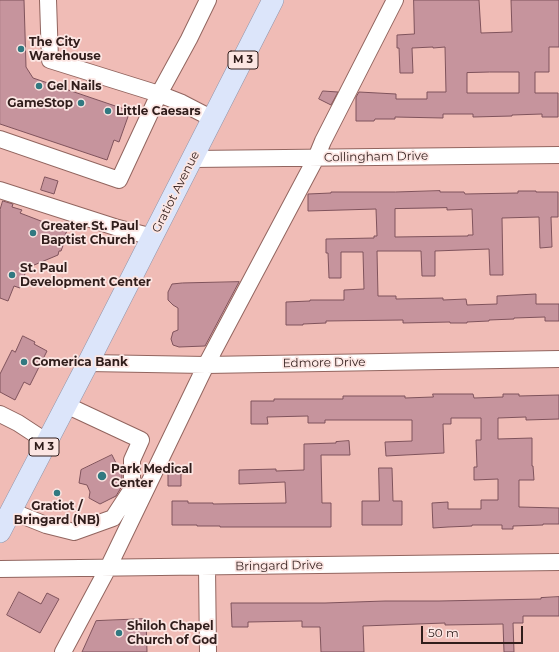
<!DOCTYPE html>
<style>
body{margin:0}
#map{position:relative;width:559px;height:652px;overflow:hidden;background:#f0bcb6;font-family:Montserrat,sans-serif}
canvas{display:block}
.scale{position:absolute;left:421px;top:626px;width:102px;height:18px;box-sizing:border-box;border:2px solid #301d1b;border-top:0;padding-left:5px;font-size:12px;line-height:14px;white-space:nowrap;color:#301d1b;-webkit-text-stroke:3px #fce6e3;paint-order:stroke}
</style>
<div id="map">
<canvas width="559" height="652"></canvas>
<div class="scale">50 m</div>
</div>
<script>
const ctx = document.querySelector('canvas').getContext('2d');
ctx.lineJoin = 'round';
function fillPath(path, color) { ctx.fillStyle = color; ctx.fill(path, 'evenodd'); }
function trace(path, color, width, dash) { ctx.strokeStyle = color; ctx.lineWidth = width; ctx.lineCap = dash ? 'butt' : 'round'; ctx.setLineDash(dash || []); ctx.stroke(path); }
function drawText(font, color, halo, rows, align = 'center') {
  ctx.font = font + ' Montserrat,sans-serif'; ctx.lineWidth = 3.5; ctx.setLineDash([]); ctx.textBaseline = 'middle'; ctx.strokeStyle = halo; ctx.fillStyle = color; for (const [text, x, y, turn = 0] of rows) {
    ctx.save(); ctx.translate(x, y); ctx.rotate((+turn || 0) * Math.PI / 180); ctx.textAlign = isNaN(turn) ? turn : align; if (halo) ctx.strokeText(text, 0, 0); ctx.fillText(text, 0, 0); ctx.restore();
  }
}
const building = new Path2D(`
 M0,0H24L26,67L33,78L130,111L119,142L114,140L107,160L0,124Z
 M414,0H479L481,33L512,32L511,0H559V47H549V72H535V93H558V117H542V114L512,115V116L473,117V114H443V118L395,117V119H375L374,121H356V97L359,92L396,94V99H427V92H446L445,47L433,48V47L412,48L413,73H400L399,48H397V35L414,34ZM490,72H519V93H467V73Z
 M323,91L338,92L331,105L319,99Z
 M45,177L58,181L54,194L41,190Z
 M440,191V192H464L465,194L518,193V191H536V192H558V217H551L552,247L540,248L539,217L502,218L503,275H490L489,249L435,251V276H422L421,251H377L378,296H396V299L443,298V300L466,299L467,305L497,304V296L536,294V304H559V321H545V317L514,318V319L489,320V321L467,322V323H450V322L403,323V320L326,321V323L303,324V325H286V302L310,301V300H344V290L364,289L363,252H341V278H329L328,253H326V239L374,238V236H377L376,209L308,211V194L331,193V192H395ZM447,208V210L472,209L473,235H468V236L395,237V209Z
 M3,201L13,204L12,207L22,210L20,213L67,231L65,235H67L61,251H59L58,255L27,268L20,288L14,286L8,301L0,298V210Z
 M239,282L205,346L179,347L173,345L171,339L173,332L178,330V308L173,305L168,300V292L172,284L182,283Z
 M23,336L35,342L34,344L47,351L30,385L24,382L15,400L0,392V374L12,350L15,352Z
 M433,394H473L474,398L503,397V394H519V396L559,395V419L526,420V417L498,418V439L532,438V466H533L534,480H519V507L559,508V524H543V525L513,526V529H502V525H472V526L448,527L433,528L432,503L448,502V509H481V500H498V479L474,480V467H477L476,440H481V418H451V424H443L444,453L386,456L385,442L412,441V420H325V423H308V416L267,417L268,424H251V401H274V399H343V396H405V398L433,397Z
 M349,441L350,455H321L322,503H331V527H220V526H197V525H172V501H188V503H213V504L286,503L285,482L239,484V470L276,469V471L304,470V444L336,443V442Z
 M112,455L122,475V486L116,496L100,504L89,498L90,492L87,485L79,483L81,470Z
 M379,468H392L393,501H402V525H362V501H379Z
 M181,472V486H168V473Z
 M19,592L41,604L47,593L59,599L40,633L7,615Z
 M559,597V616H523V623H513L514,652H504L503,624L445,625V623L363,626L364,652H321L320,627H302V621L248,622V627H232L231,603H325L385,601H439L541,599V598Z
 M146,619L147,652H82L96,621Z`);
fillPath(building, '#c6949d');
trace(building, '#7f535c', 1);
const minor = new Path2D(`
 M48,0L50,60L159,94L182,103L213,119
 M0,139L119,180L159,94L189,39L208,0
 M193,159L559,155
 M0,190L118,228L153,237
 M88,363L206,365L559,359
 M0,414L18,423L47,442
 M11,511L46,525L74,532L113,518L132,489V460L141,440L66,405
 M207,567L208,652
 M0,569L559,562
 M63,652L108,568L206,365L316,158L323,141L395,0`);
const major = new Path2D(`
 M0,532L88,363L273,0`);
trace(minor, '#92655f', 18);
trace(major, '#9094a9', 22);
trace(minor, '#fff', 16);
trace(major, '#dce5fa', 21);
for (const [x, y, r, color] of [
 [21,49,4,"#317981"],
 [39,86,4,"#317981"],
 [81,103,4,"#317981"],
 [108,111,4,"#317981"],
 [33,233,4,"#317981"],
 [12,275,4,"#317981"],
 [24,362,4,"#317981"],
 [102,476,5,"#317981"],
 [57,493,4,"#317981"],
 [119,633,4,"#317981"]
]) { const dot = new Path2D(); dot.arc(x, y, r, 0, 2 * Math.PI); ctx.fillStyle = color; ctx.fill(dot); trace(dot, '#fce6e3', 1.5); }
for (const [x, y, w] of [
 [243,60,30],
 [44,447,30]
]) { const box = new Path2D(); box.roundRect(x - w / 2, y - 9, w, 18, 3); ctx.fillStyle = '#fce6e3'; ctx.fill(box); trace(box, '#301d1b', 1); }
drawText('bold 11px', '#301d1b', null, [
 ["M 3",243,60],
 ["M 3",44,447]
]);
drawText('bold 12px', '#301d1b', '#fce6e3', [
 ["The City",29,42],
 ["Warehouse",29,56],
 ["Gel Nails",47,86],
 ["GameStop",73,103,"right"],
 ["Little Caesars",116,111],
 ["Greater St. Paul",41,226],
 ["Baptist Church",41,240],
 ["St. Paul",20,268],
 ["Development Center",20,282],
 ["Comerica Bank",32,362],
 ["Park Medical",111,469],
 ["Center",111,483],
 ["Gratiot /",57,506,"center"],
 ["Bringard (NB)",57,520,"center"],
 ["Shiloh Chapel",127,626],
 ["Church of God",127,640]
], 'left');
drawText('12px', '#301d1b', '#fce6e3', [
 ["Collingham Drive",376,157,-1],
 ["Gratiot Avenue",176,192,-63],
 ["Edmore Drive",324,363,-1],
 ["Bringard Drive",279,566,-1]
]);
</script>
